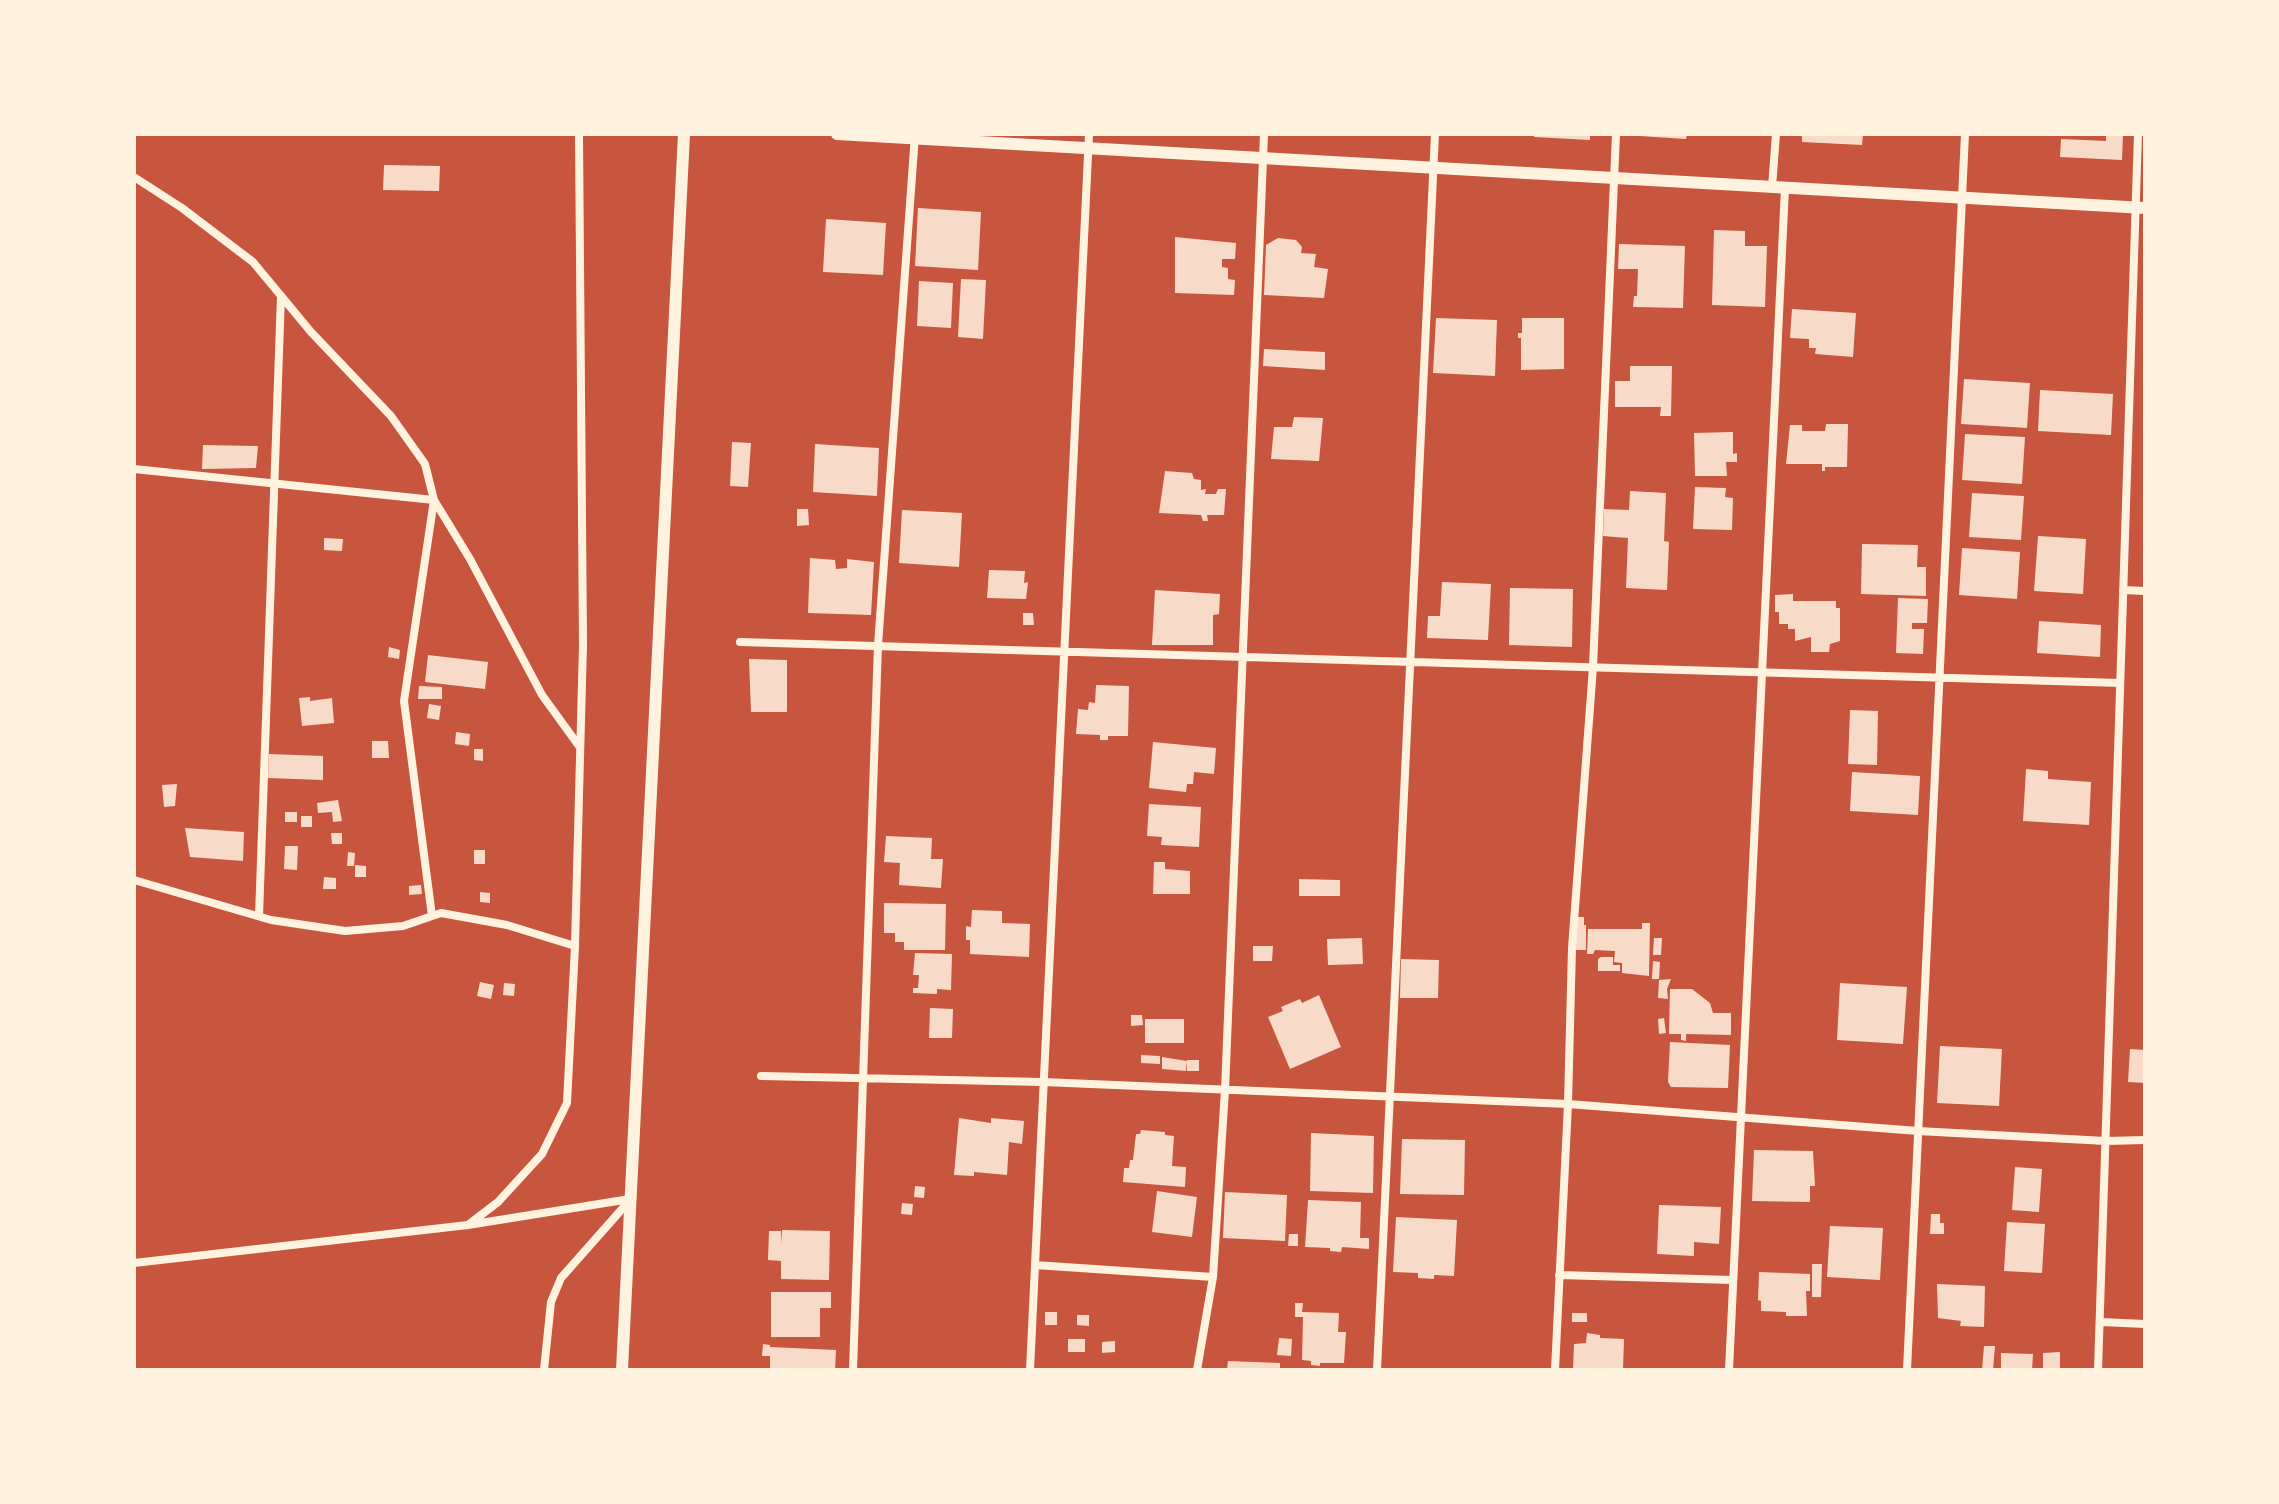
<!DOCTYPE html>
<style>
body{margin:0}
#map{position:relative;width:2279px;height:1504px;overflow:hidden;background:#c8553d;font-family:"Fira Sans Condensed",sans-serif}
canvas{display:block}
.frame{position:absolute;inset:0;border:136px solid #fff3e0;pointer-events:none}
</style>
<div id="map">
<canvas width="2279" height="1504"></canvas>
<div class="frame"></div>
</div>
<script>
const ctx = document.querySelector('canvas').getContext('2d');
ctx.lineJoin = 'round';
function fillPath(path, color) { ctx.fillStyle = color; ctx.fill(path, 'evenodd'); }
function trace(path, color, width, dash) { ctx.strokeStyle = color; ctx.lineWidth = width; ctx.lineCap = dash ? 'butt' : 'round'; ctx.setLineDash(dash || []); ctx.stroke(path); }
fillPath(new Path2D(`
 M1534,134H1590V140L1534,137Z
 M1639,134H1687L1686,139L1639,136Z
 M1802,134H1863L1862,145L1802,142Z
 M2106,134H2123L2122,160L2060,157L2061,139L2106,141Z
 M384,165L440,166L439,191L383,190Z
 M918,208L981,212L978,270L915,266Z
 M826,219L886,223L883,275L823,272Z
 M1714,230L1745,231V246H1767L1765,307L1712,305Z
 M1175,237L1236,243L1235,259H1222V267L1228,268V279L1235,280L1234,295L1175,293Z
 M1278,238L1296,240L1302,247L1301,253L1316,254L1314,267L1328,269L1324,298L1264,295L1266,245Z
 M1619,244L1685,246L1683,308L1633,307L1634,296H1637L1638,269H1618Z
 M961,279L986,280L983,339L958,337Z
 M919,281L953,283L951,328L917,326Z
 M1792,309L1856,313L1853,357L1815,354L1816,348H1809V339L1790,338Z
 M1436,318L1497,320L1495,376L1433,373Z
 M1522,318H1564V369L1521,370V338H1518V333H1522Z
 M1264,349L1325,352V370L1263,366Z
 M1630,366H1672L1671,416H1660L1661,407H1615V381H1630Z
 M1964,379L2030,383L2027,428L1961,424Z
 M2040,390L2113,394L2111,435L2038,431Z
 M1294,417L1323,418L1319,461L1271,459L1274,427H1292Z
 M1826,424H1848L1847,467H1825V471H1822V464H1786L1790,425H1802V431H1825Z
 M1733,432V454L1737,453V462H1726L1727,476H1695L1694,433Z
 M1965,434L2025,437L2022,484L1962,480Z
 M732,442L751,443L748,487L730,486Z
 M815,444L879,448L877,496L813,492Z
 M203,445L258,446L256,468L202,469Z
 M1165,471L1192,473L1194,479L1201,480V490L1206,489L1205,494H1216L1218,489H1226L1224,515H1207L1208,521H1203L1201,515L1159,513Z
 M1695,487L1726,488L1725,497L1733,498L1732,530L1693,529Z
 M1630,491L1666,493L1664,541L1669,542L1667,590L1626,588L1628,538L1603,536L1604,509L1629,510Z
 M1972,493L2024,496L2021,540L1969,537Z
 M797,509H808L809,525L797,526Z
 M902,510L962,513L959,567L899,563Z
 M2038,536L2086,539L2083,594L2034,591Z
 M324,538L343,539L342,551L324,550Z
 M1862,544L1918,545L1917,567H1926V596L1861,594Z
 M1962,548L2020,552L2017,599L1959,595Z
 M810,558L835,560L836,569L847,568V559L874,562L871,615L808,613Z
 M989,570L1025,571L1024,583L1028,582L1026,599L987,598Z
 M1442,582L1491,584L1488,640L1427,638L1428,616H1440Z
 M1510,588L1573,589L1572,647L1509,645Z
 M1155,590L1220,594L1219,614L1213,615V645H1152Z
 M1793,594V601H1836V608H1840V641L1830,644L1829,652H1811V637L1795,641V629H1788V624H1779V612H1775V595Z
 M1898,598L1928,599L1927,623H1912V629H1924L1923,654L1896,653Z
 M1023,613H1033L1034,625H1023Z
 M2039,621L2101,625L2100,657L2037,653Z
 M389,647L400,650L399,659L388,657Z
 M428,655L488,662L485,689L425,682Z
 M749,659L787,660V712H751Z
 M1096,685L1129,686L1128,736H1108V740H1100V735L1076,734L1078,709L1088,710L1089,702L1095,703Z
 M419,686L442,687V699H418Z
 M310,697V701L332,698L334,723L302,726L299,698Z
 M429,704L441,706L439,720L427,718Z
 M1850,710L1878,711L1877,765L1848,764Z
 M456,732L470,734L469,746L455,744Z
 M372,741H388L389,758H372Z
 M1153,742L1216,748L1214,774L1194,772L1193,784H1187L1186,792L1149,788Z
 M474,749H483V761L474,760Z
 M269,754L323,756V780L268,778Z
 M2026,769L2048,771V779L2091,782L2089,825L2023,821Z
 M1852,772L1920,776L1918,815L1850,811Z
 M177,784L175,806L164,807L162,785Z
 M338,800L342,821L333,822L332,812L318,813L317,803Z
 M1149,804L1201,807L1199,847L1161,845L1162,837L1147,836Z
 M285,812H297V822H285Z
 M301,816H312V827H301Z
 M185,828L244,832L243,861L190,857Z
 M331,833H342V844H332Z
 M886,836L932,838L931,859H943L941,888L899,885L900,863L884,862Z
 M285,846H298L297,870L284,869Z
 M474,850H485V864H474Z
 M348,852L355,853L354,866H347Z
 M1154,862H1165V869L1190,871V894H1153Z
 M355,865L366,866V877H355Z
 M324,877L336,878V889H323Z
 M1299,879L1340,880V896H1299Z
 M421,885L422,894L409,895V886Z
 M480,892L490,893V903L480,902Z
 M884,903L946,904L945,950H904V942H895V933H884Z
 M972,910L1002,911V923L1030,924L1029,957L970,954V940H966V926L971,927Z
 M1576,917H1584V925H1586V950H1575Z
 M1642,923H1650L1649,976L1622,973V963L1614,962L1615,951L1595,950L1593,954H1587L1588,929H1642Z
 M1362,938L1363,964L1328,965L1327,939Z
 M1654,938H1662L1661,955H1653Z
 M1253,946H1273L1272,961H1253Z
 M915,953L952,954L951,990L937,989V994L913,993V988H918L919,975H913Z
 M1601,957H1613V965H1620V971H1598V959Z
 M1401,959L1439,960L1438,998H1400Z
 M1653,961L1660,962L1659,979H1652Z
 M1671,979L1667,989L1668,999L1658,998L1659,980Z
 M480,982L494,985L491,999L477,996Z
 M504,983L515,984L514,996L503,995Z
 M1840,983L1907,987L1903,1044L1837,1040Z
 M1670,989H1692L1710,1003L1713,1013H1731V1035L1686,1034V1041L1681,1040V1034H1669Z
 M1319,995L1341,1047L1290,1069L1268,1017L1283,1011L1281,1007L1300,999L1302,1003Z
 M930,1008L953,1009L952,1038H929Z
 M1131,1015H1142L1143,1025L1131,1026Z
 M1664,1018L1666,1033L1659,1034L1658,1019Z
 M1145,1019H1184V1043H1145Z
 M1670,1042L1730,1045L1728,1088L1671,1087L1668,1082Z
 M1940,1046L2002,1049L1999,1106L1937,1103Z
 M2130,1049L2145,1050V1083L2128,1082Z
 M1141,1055L1160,1056V1064L1141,1063Z
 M1162,1057L1187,1061L1186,1071L1162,1069Z
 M1187,1060H1199V1071H1187Z
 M959,1118L991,1123V1118L1024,1121L1022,1144L1009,1142L1007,1175L974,1172V1176L954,1175Z
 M1141,1130L1165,1132V1135L1174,1136L1172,1166L1186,1167L1185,1187L1123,1182L1124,1168H1129L1130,1160H1133L1136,1134H1140Z
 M1311,1133L1374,1136L1373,1193L1310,1191Z
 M1402,1139L1465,1140L1464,1195L1400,1194Z
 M1754,1150L1813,1151L1815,1186H1810V1202L1752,1201Z
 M2015,1167L2042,1169L2039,1212L2012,1210Z
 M915,1186L925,1187L924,1198L914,1197Z
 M1157,1191L1197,1197L1192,1237L1152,1232Z
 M1225,1192L1287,1195L1285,1241L1223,1238Z
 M1308,1200L1361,1202L1360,1238H1369V1249L1342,1247L1341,1252L1330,1251V1248L1305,1247Z
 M902,1203L913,1204L912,1215L901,1214Z
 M1659,1205L1721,1207L1719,1244L1694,1242V1256L1657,1254Z
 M1931,1214H1940V1223H1944V1234H1930Z
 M1396,1217L1457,1220L1454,1276L1434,1275V1279L1418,1278V1273L1393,1272Z
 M2007,1222L2045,1224L2042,1273L2004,1271Z
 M1830,1226L1883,1228L1880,1280L1827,1277Z
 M782,1230L830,1231L829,1280L781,1279V1261L768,1260L769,1231H781L782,1244Z
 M1289,1234H1298V1246H1288Z
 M1812,1264H1822L1821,1297H1812Z
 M1759,1272L1810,1274V1291H1806L1807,1316H1786V1312L1761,1311V1301L1758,1300Z
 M1937,1284L1985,1286L1984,1327L1960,1326L1961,1321L1938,1318Z
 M771,1292H831V1308H820V1337H771Z
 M1295,1303H1303L1302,1312L1339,1313L1338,1332H1346L1344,1363H1320V1366L1311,1365V1361L1302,1360L1303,1317H1295Z
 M1045,1312H1057V1325H1045Z
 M1572,1313H1587V1322H1572Z
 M1077,1315H1089V1326L1077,1325Z
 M1587,1333L1600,1335V1338L1624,1339L1623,1370H1573L1574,1344L1586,1343Z
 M1279,1338L1292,1339L1291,1356L1277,1355Z
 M1068,1339H1085V1352H1068Z
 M1115,1341V1352L1102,1353V1342Z
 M763,1344L770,1345V1347L836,1350L835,1370H770V1356H762Z
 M1984,1346H1995L1993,1370H1982Z
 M2060,1352V1370H2043V1353Z
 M2001,1353L2033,1354L2032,1370H2001Z
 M1228,1361L1280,1363V1370H1227Z`), '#f7dbc8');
trace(new Path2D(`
 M134,177L182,208L253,262L311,332L391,416L425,464L434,500L470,559L542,695L579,746
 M1772,187L1776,134
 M134,469L434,500L404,701L432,916
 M2123,590L2145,591
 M740,642L2120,683
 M134,880L271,920L345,931L403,926L441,913L507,925L575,946
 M259,916L281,296
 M761,1076L1043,1082L1568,1104L1918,1131L2106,1141L2145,1140
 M468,1225L498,1202L542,1154L567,1103L575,946L583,645L579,134
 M134,1263L468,1225L630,1199
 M1035,1265L1213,1277
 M1559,1275L1733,1280
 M2101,1322L2145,1324
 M544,1370L551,1302L561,1278L630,1200
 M853,1370L878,645L915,135
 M1030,1370L1089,134
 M1197,1370L1213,1277L1225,1090L1264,134
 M1377,1370L1435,134
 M1555,1370L1568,1104L1572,948L1593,667L1616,134
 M1729,1370L1785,188
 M1907,1370L1965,134
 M2098,1370L2138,134`), '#fff3e0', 8);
trace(new Path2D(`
 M837,134L2145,208
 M622,1370L684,134`), '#fff3e0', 12);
</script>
